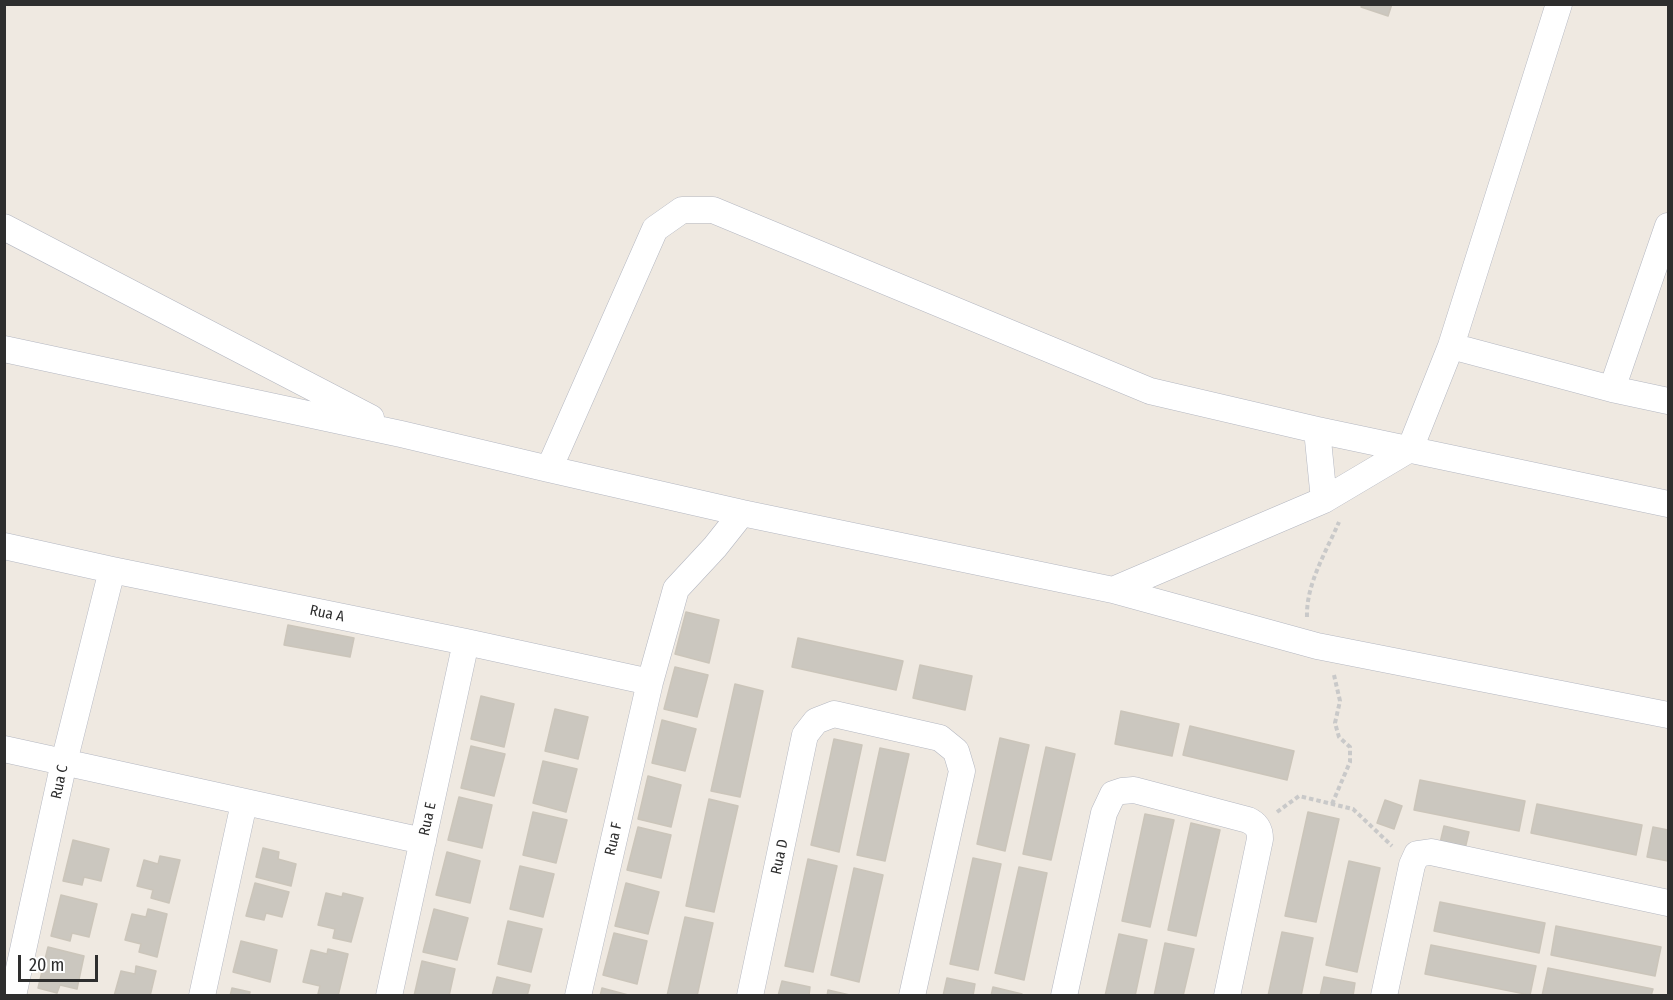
<!DOCTYPE html>
<style>
body{margin:0}
#map{position:relative;width:1673px;height:1000px;overflow:hidden;background:#efe9e1;font-family:"Fira Sans Condensed",sans-serif}
canvas{display:block}
.frame{position:absolute;inset:0;border:6px solid #2e2e2e;pointer-events:none}
.scale{position:absolute;left:18px;top:955px;width:80px;height:27px;box-sizing:border-box;border:3px solid #2e2e2e;border-top:0;padding-left:8px;font-size:18px;line-height:21px;white-space:nowrap;color:#2e2e2e;-webkit-text-stroke:4px #fff;paint-order:stroke}
</style>
<div id="map">
<canvas width="1673" height="1000"></canvas>
<div class="frame"></div>
<div class="scale">20 m</div>
</div>
<script>
const ctx = document.querySelector('canvas').getContext('2d');
ctx.lineJoin = 'round';
function fillPath(path, color) { ctx.fillStyle = color; ctx.fill(path, 'evenodd'); }
function trace(path, color, width, dash) { ctx.strokeStyle = color; ctx.lineWidth = width; ctx.lineCap = dash ? 'butt' : 'round'; ctx.setLineDash(dash || []); ctx.stroke(path); }
function drawText(font, color, halo, rows, align = 'center') {
  ctx.font = font + ' "Fira Sans Condensed",sans-serif'; ctx.lineWidth = 5; ctx.setLineDash([]); ctx.textBaseline = 'middle'; ctx.strokeStyle = halo; ctx.fillStyle = color; for (const [text, x, y, turn = 0] of rows) {
    ctx.save(); ctx.translate(x, y); ctx.rotate((+turn || 0) * Math.PI / 180); ctx.textAlign = isNaN(turn) ? turn : align; if (halo) ctx.strokeText(text, 0, 0); ctx.fillText(text, 0, 0); ctx.restore();
  }
}
const building = new Path2D(`
 M1362,4H1392L1388,16L1361,7Z
 M686,612L719,620L709,663L675,654Z
 M288,625L354,638L350,657L284,645Z
 M798,638L903,661L896,690L792,667Z
 M920,665L972,676L965,710L913,698Z
 M675,667L708,675L697,717L664,709Z
 M735,684L763,691L740,797L711,791Z
 M481,696L514,704L504,747L471,739Z
 M555,709L588,717L578,759L545,751Z
 M1121,711L1179,724L1172,756L1115,744Z
 M662,720L696,729L685,771L652,763Z
 M1190,726L1294,751L1287,780L1183,755Z
 M1000,738L1029,745L1005,851L977,844Z
 M834,739L862,745L839,852L811,845Z
 M471,746L505,754L494,796L461,788Z
 M1046,747L1075,754L1051,860L1023,854Z
 M880,748L909,754L885,861L857,855Z
 M543,761L577,769L566,812L533,803Z
 M648,776L681,785L671,827L638,819Z
 M1420,780L1525,801L1519,831L1414,810Z
 M459,797L492,805L482,848L448,840Z
 M709,799L738,806L714,912L686,906Z
 M1385,800L1402,806L1394,829L1377,823Z
 M1537,804L1642,825L1636,855L1531,833Z
 M533,812L567,820L556,863L523,855Z
 M1308,812L1339,819L1316,922L1285,916Z
 M1145,814L1174,820L1150,927L1122,921Z
 M1191,823L1220,830L1196,936L1168,930Z
 M1444,826L1469,832L1465,849L1440,843Z
 M638,827L671,835L661,878L627,870Z
 M1653,827L1668,830V861L1647,857Z
 M73,840L109,849L101,881L84,877L82,885L63,881Z
 M263,848L279,852L278,859L296,864L291,886L256,877Z
 M447,852L480,861L470,903L436,895Z
 M160,856L180,860L169,903L151,898L153,890L137,886L144,860L158,864Z
 M973,858L1001,864L978,970L950,964Z
 M808,859L837,866L813,972L785,966Z
 M1349,861L1380,868L1357,972L1326,965Z
 M520,866L554,874L543,917L510,909Z
 M1019,867L1047,873L1024,980L995,973Z
 M854,868L883,875L859,982L831,975Z
 M255,883L289,892L282,917L266,913L264,920L246,916Z
 M626,883L659,892L648,934L615,926Z
 M326,893L342,897L343,893L363,898L351,942L333,938L335,929L318,925Z
 M61,895L97,904L89,937L72,933L70,941L51,936Z
 M1440,902L1545,923L1539,953L1434,931Z
 M148,909L167,914L157,957L139,952L141,944L125,940L132,914L146,917Z
 M434,909L468,918L457,960L423,952Z
 M685,917L713,923L697,996H667Z
 M508,921L542,929L531,972L498,964Z
 M1556,926L1661,947L1655,976L1551,955Z
 M1282,932L1313,938L1301,996H1268Z
 M614,933L647,941L637,984L603,975Z
 M1119,934L1147,940L1135,996H1105Z
 M241,941L277,950L270,982L233,972Z
 M1165,943L1194,949L1183,996H1154Z
 M1431,945L1536,966L1530,995L1425,974Z
 M48,947L84,956L77,989L60,985L57,993L38,988Z
 M328,949L348,954L338,996L318,994L320,986L303,982L311,950L327,954Z
 M422,961L455,969L449,996H414Z
 M136,966L156,971L150,996H114L121,971L135,974Z
 M1548,968L1653,989L1651,996H1542Z
 M497,977L530,985L527,996H492Z
 M1324,977L1355,983L1353,996H1320Z
 M947,978L975,984L973,996H943Z
 M782,981L810,987L809,996H778Z
 M993,987L1022,994L1021,996H991Z
 M232,988L250,992L249,996H230Z
 M602,988L632,996H600Z
 M828,990L854,996H827Z`);
fillPath(building, '#cbc7bf');
trace(building, '#cbc5ba', 1.5);
const minor = new Path2D(`
 M1559,4L1451,346L1612,389L1668,401
 M4,227L371,418
 M4,349L401,434L549,469
 M1612,389L1668,226
 M1317,430L1324,500
 M742,513L549,469L655,229L682,210H713L1150,391L1317,430L1668,504
 M4,546L112,570L466,642L650,682
 M1113,590L1324,500L1410,449L1451,346
 M4,749L423,841
 M13,996L64,762L112,570
 M202,996L244,803
 M389,996L466,642
 M578,996L650,682L676,589L715,547L742,513L1113,590L1317,646L1668,715
 M750,996L805,735L816,721L834,714L940,738L956,751L962,771L912,996
 M1064,996L1104,813L1113,794L1122,791L1134,790L1248,820C1257,824 1260,830 1260,839L1227,996
 M1384,996L1412,865L1417,854L1431,852L1668,903`);
trace(minor, '#b4b7c1', 27);
trace(new Path2D(`
 M1307,617C1306,584 1326,552 1339,522
 M1332,804L1350,762V747L1339,737L1335,723L1340,701L1334,675
 M1277,812L1299,796L1353,809L1392,846`), '#c9c9c9', 4, [4.5, 3]);
trace(minor, '#fff', 26);
drawText('15px', '#2e2e2e', '#fff', [
 ["Rua A",327,614,12],
 ["Rua C",60,782,-78],
 ["Rua E",428,819,-78],
 ["Rua F",614,839,-77],
 ["Rua D",780,857,-78]
]);
</script>
